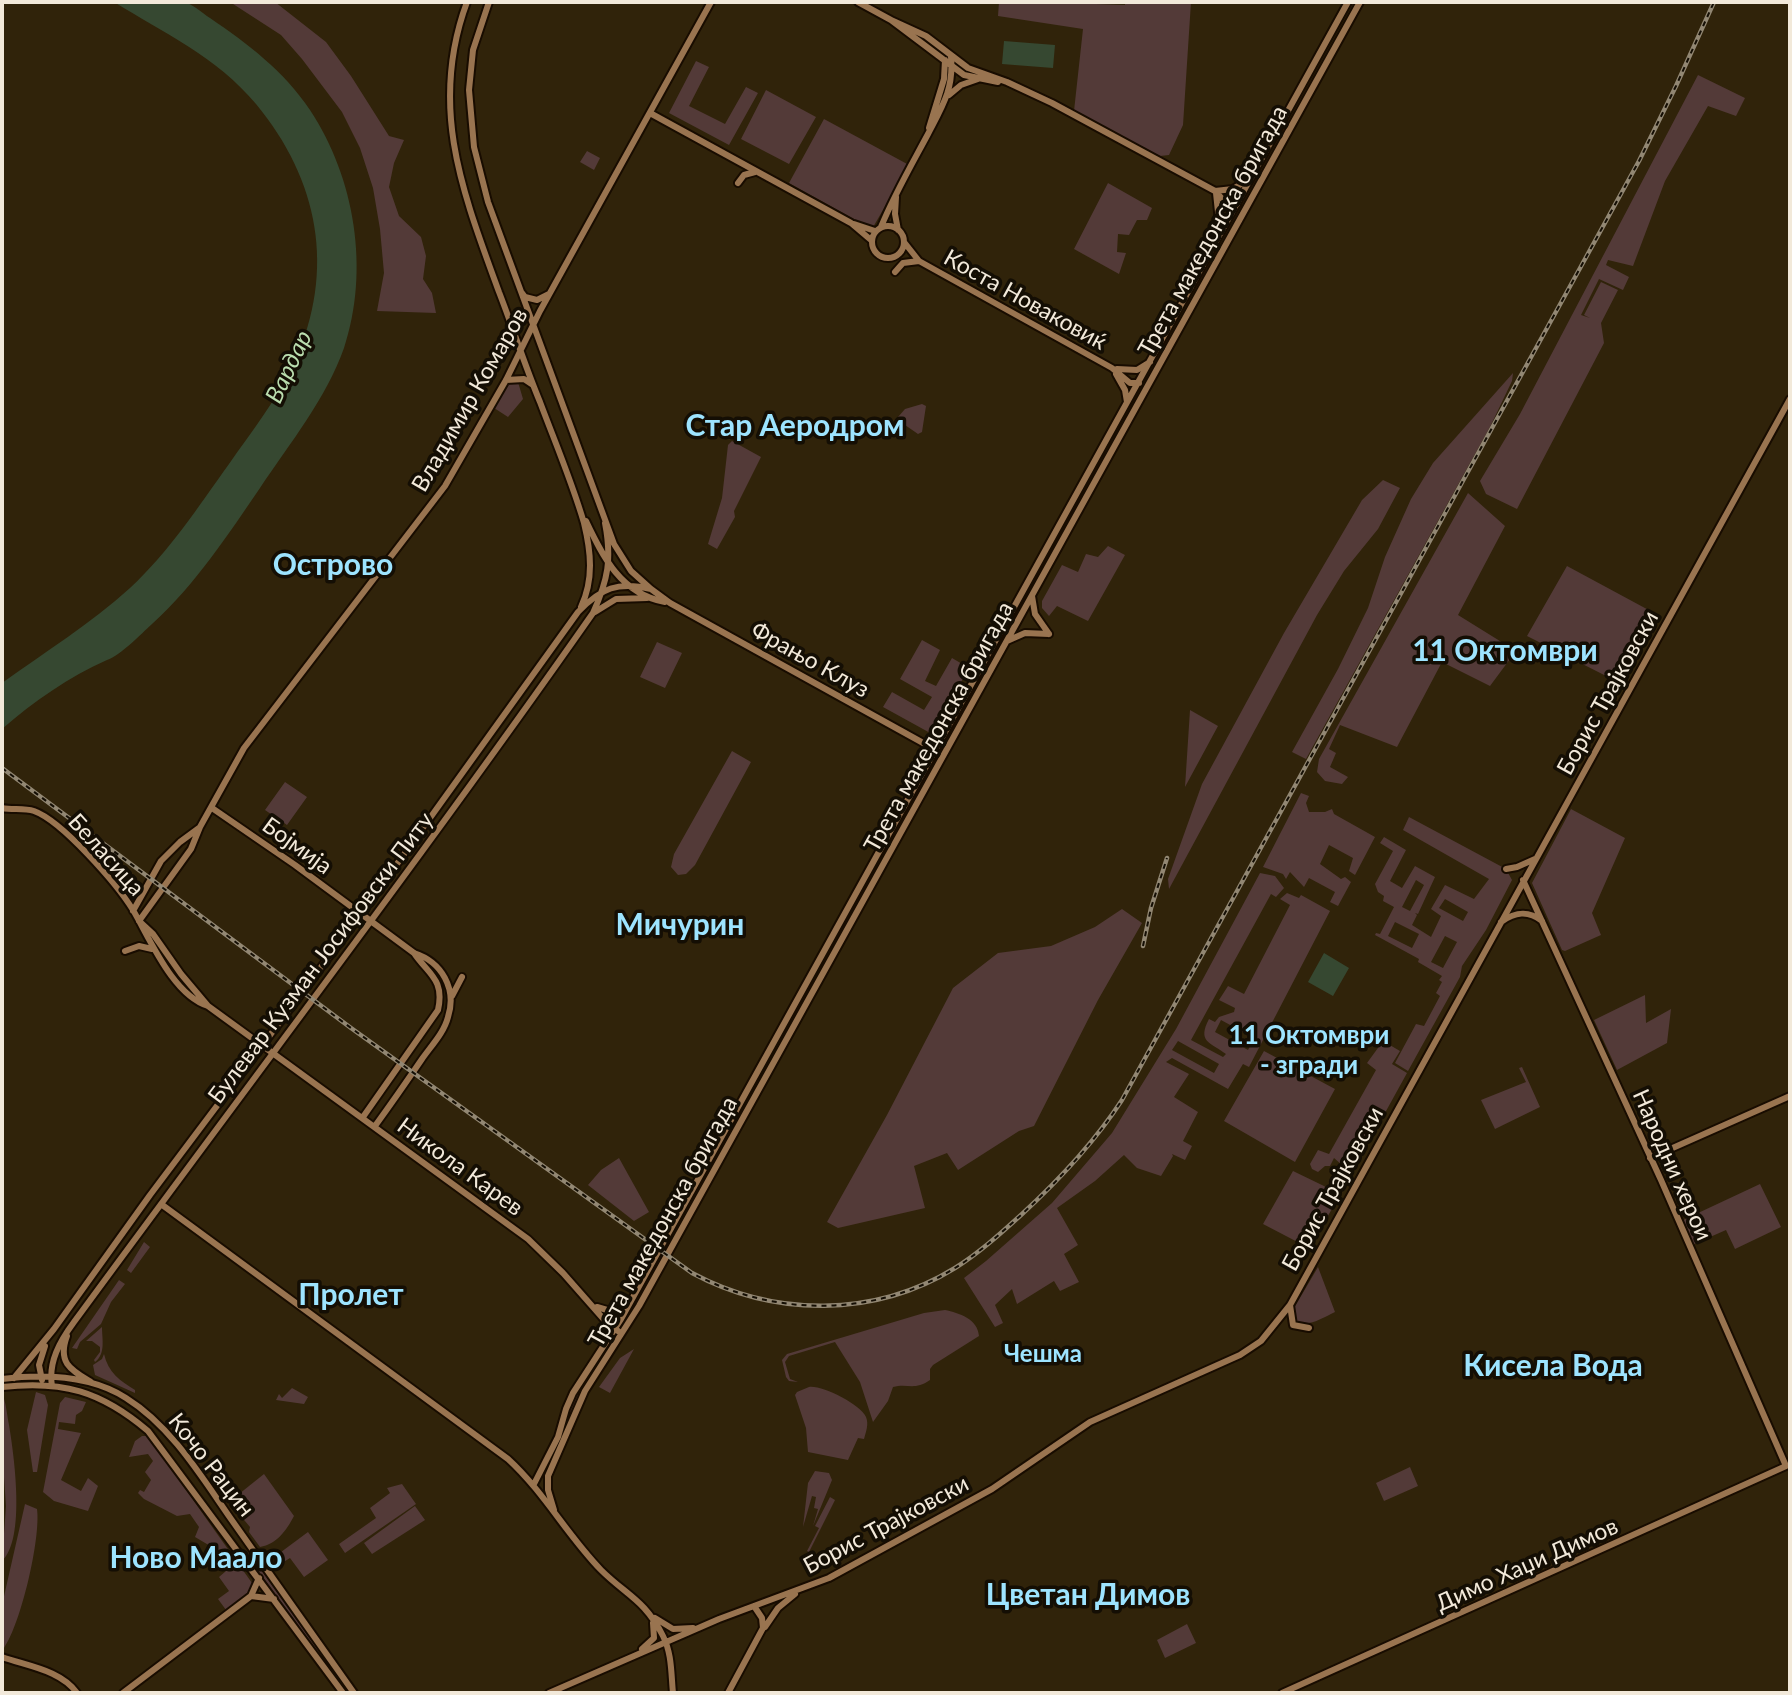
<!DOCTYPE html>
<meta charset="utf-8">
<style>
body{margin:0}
#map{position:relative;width:1792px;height:1695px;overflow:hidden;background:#30230a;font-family:Lato,sans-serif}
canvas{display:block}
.frame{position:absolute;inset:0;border:4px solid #f2e9da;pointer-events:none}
</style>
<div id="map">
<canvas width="1792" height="1695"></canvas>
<div class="frame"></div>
</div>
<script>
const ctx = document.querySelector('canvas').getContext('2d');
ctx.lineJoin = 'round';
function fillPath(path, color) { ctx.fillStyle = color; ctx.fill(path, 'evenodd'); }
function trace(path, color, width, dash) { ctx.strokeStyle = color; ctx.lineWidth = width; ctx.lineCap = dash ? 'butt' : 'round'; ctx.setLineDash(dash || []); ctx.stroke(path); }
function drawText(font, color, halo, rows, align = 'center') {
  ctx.font = font + ' Lato,sans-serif'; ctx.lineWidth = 7; ctx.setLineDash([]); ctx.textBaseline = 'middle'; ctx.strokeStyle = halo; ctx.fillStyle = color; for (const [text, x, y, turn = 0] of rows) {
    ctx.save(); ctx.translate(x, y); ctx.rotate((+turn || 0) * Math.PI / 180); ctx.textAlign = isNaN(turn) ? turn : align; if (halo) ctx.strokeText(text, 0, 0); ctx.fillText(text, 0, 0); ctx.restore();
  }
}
fillPath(new Path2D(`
 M230,2H275L326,42L351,76L389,136L404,140L394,163L389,187L399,216L421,237L426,256L423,279L432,293L436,313L377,311L384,273L380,229L373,188L360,148L342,112L302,59L281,35Z
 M999,2H1096V4L1125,5V2H1191L1183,125L1169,155L1160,156L1074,111L1083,29L998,16Z
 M696,61L709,67L689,106L725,124L746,87L758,93L729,145L669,113Z
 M1698,75L1745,98L1736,116L1708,106L1665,181L1633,266L1608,260L1606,265L1629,277L1623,290L1599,279L1581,315L1590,318L1584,315L1601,282L1618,290L1601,323L1604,343L1517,509L1486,494L1480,481L1520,414Z
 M766,90L816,117L789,164L741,139Z
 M824,119L909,165L872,229L789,183Z
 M587,151L600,158L594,170L580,162Z
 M1108,183L1152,208L1147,220H1137L1129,235L1118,234L1117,252L1126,253L1119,274L1074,249Z
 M1513,373L1512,381L1490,427L1306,759L1292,752L1338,669L1368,608L1385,557L1411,499L1433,463Z
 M506,380L518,382L523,399L508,417L491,406Z
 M922,404L926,406L922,432L918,434L905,425L898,417L905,409Z
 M732,441L761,457L734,511L735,517L717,549L708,544L722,498L728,445Z
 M1383,480L1400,488L1378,529L1344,571L1317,615L1169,889L1168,879L1202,784L1284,633L1362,500Z
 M1468,493L1505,526L1458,615L1516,651L1490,686L1442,662L1397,747L1340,725L1329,749L1336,753L1330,767L1348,777L1342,784L1325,781L1317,772L1319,759Z
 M1108,546L1125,555L1088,621L1057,606L1049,616L1042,608V601L1062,565L1078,572L1086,554L1098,557Z
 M1567,566L1656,614L1618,682L1527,636Z
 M922,640L940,650L925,681L936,686L952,658L969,668L932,734L883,707L892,692L924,710L932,697L900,679Z
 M657,642L682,653L665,688L640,677Z
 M1190,710L1218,726L1185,787Z
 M732,751L751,762L695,865L686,874L678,875L671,867L674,854Z
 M285,782L307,797L287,825L265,810Z
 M1301,793L1309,796L1306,803L1309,812H1325L1332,809L1334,814L1375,837L1355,875L1349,871L1353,858L1329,845L1320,864L1341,879L1345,877L1351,882L1338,906L1330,902L1335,892L1309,878L1304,887L1290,872L1286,879L1283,874L1263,867Z
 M1571,809L1625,838L1592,913L1601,935L1565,951L1562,950L1532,883Z
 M1409,817L1506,869L1512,880L1486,930L1462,966L1460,977L1408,1071L1395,1063L1416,1024L1424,1026L1440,996L1436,993L1442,982L1439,980L1442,976L1418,962L1419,959L1375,935L1376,933L1380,934L1394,907L1383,901L1384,896L1378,892L1375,884L1393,851L1380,843L1384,837L1406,850L1390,881L1402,888L1415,866L1435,877L1418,914L1415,913L1417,915L1412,925L1431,937L1441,916L1431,909L1445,885L1474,899L1489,879L1403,830ZM1416,880L1424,885L1410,911L1402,907ZM1445,899L1468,912L1463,921L1439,908ZM1395,922L1419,934L1412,948L1388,936ZM1445,936L1457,942L1443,968L1431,962Z
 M1260,873L1275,876L1284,888L1276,897L1271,894L1191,1040L1223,1057L1226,1054C1210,1042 1197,1042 1209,1019L1215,1022L1219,1017L1234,1012L1235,1008L1219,1000L1228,986L1244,994L1290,905L1280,899L1287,893L1299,898L1301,895L1330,911L1249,1067L1243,1064L1228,1089L1172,1058L1166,1062L1189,1074L1174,1097L1198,1112L1183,1141L1192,1146L1185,1160L1172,1154L1173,1156L1161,1176L1137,1168L1124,1155L1095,1181L1057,1208L1078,1245L1064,1254L1079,1282L1060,1291L1054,1281L1017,1304L1012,1289L995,1305L1003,1323L995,1327L964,1278L986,1261L1052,1203L1112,1133L1176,1029ZM1221,1020L1254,1038L1248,1050L1215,1032ZM1178,1041L1219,1064L1214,1073L1172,1050Z
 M1122,909L1142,923L1098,1000L1034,1126L1019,1131L958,1170L947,1153L914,1166L925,1208L838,1228L827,1222L887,1115L953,988L998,953L1051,946L1095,927Z
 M1645,995L1646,1023L1671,1009L1667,1043L1617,1070L1594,1020Z
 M1383,1041L1400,1051L1392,1064L1407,1073L1348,1180L1343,1184L1339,1181L1342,1165L1334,1158L1330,1166H1325L1318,1172L1312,1169L1310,1164L1318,1150L1329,1154L1376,1070L1367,1063Z
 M1264,1051L1335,1089L1295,1162L1224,1121Z
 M1522,1067L1540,1107L1495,1129L1481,1100L1526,1082L1519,1068Z
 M619,1158L649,1212L634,1221L588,1185L601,1170Z
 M1293,1171L1324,1186L1339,1197L1309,1248L1263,1224Z
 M1760,1184L1781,1227L1735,1249L1726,1230L1692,1245L1681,1221Z
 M144,1242L150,1247L131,1273L127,1270Z
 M1318,1267L1335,1312C1322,1318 1307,1329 1294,1320V1308Z
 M119,1280L125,1284L111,1302L101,1324L80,1342L77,1349L72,1348Z
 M945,1310C959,1313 978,1319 979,1336L933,1365L930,1369V1380C914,1391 908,1383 893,1387L888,1401L873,1422L860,1382L835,1342L789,1356L785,1362L790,1379L798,1382L789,1381L786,1377L782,1360L787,1354L924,1313Z
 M102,1327C102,1339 106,1354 95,1362L94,1360L100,1352V1347L92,1341H86Z
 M607,1349L609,1350L586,1382L565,1427C569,1396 590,1373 607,1349Z
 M634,1349L610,1393L599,1387L620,1358Z
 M104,1354C108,1372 120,1381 135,1390V1393L95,1375L93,1365L102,1359Z
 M809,1387C822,1385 860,1404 866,1417C869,1424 866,1432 864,1439L858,1438L848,1460L808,1452L806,1428L795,1395L797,1392Z
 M292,1388L308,1397L304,1404L276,1400L279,1394L282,1398Z
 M36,1392L45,1395L48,1405L37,1472H33L27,1430Z
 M2,1394C6,1401 7,1415 9,1425C14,1455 26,1539 2,1561L6,1506L2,1449Z
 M65,1397L86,1402L82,1411L76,1415L75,1424L59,1422L58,1429L81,1433L61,1480L81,1491L88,1478L98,1486L88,1511L54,1501L43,1492L60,1403Z
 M142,1436H146L159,1452L252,1583L250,1592L226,1610L218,1599L229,1591L219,1577L226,1571L221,1564L224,1561L217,1550L195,1537L199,1527L190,1514L177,1516L144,1499L138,1493L140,1490L144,1492L151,1480L145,1472L153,1461L148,1454L129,1457L135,1441Z
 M1410,1467L1418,1486L1384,1501L1376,1483Z
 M815,1471L829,1473L832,1480L813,1526L818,1509L814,1508L816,1497L812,1496L803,1527L808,1483Z
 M264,1474L294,1516C286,1531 277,1544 260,1547L249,1532L250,1527L229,1502Z
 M402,1484L416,1504L345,1553L339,1544L376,1518L370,1508L390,1493L387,1488Z
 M830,1497L835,1500L809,1552L807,1551L819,1528L815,1526Z
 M25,1504L37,1509C41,1538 21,1624 4,1648L2,1647V1605Z
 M415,1506L425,1520L372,1554L364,1543Z
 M308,1532L328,1560L304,1577L290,1558L282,1563L277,1555Z
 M254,1560L349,1693H347L252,1562Z
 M1187,1624L1196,1643L1165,1658L1157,1640Z`), '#533a38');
fillPath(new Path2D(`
 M114,2C136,2 161,0 183,2C192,3 202,13 210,18C248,44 284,71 310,110C355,178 370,270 344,348C326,399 290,443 260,488C227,536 196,584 152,624C141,634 121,655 107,660C70,676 33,702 2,729V683C45,652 90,624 130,588C169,552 198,507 229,464C252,431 278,398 295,361C336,270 319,180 256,104C217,57 164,33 114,2Z
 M1004,41L1055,45L1053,68L1002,64Z
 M1324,953L1349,968L1333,996L1308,982Z`), '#364831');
const secondary = new Path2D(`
 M467,2C428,107 463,193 499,292C513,328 525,366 540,402C555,442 572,482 584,523C591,552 594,579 581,607
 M489,2L473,50L469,90L474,147L488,202L614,544L631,571L651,589L670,603L934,749
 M858,2L891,20L964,75L998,82
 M891,20L926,36L968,68L1007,82L1052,103L1215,191L1226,203L1237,204
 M949,95L961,85L978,79
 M650,113L851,223L871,240
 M929,128L944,79L945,60
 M738,183L744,175L755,172
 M1215,191L1233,189L1249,179
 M1216,193L1220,231
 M896,197L895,214L898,230
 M854,224L875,231
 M872 242a16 16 0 1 1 32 0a16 16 0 1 1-32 0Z
 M881,227C894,195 912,164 928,134C942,107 954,89 951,57
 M904,242L919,261L1112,368L1130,383H1139
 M895,272L903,263L919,261
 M522,293L525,297L537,300L549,294
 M1117,369L1137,370L1150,362
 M1116,374L1125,390L1127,402
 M506,380L524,379L533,385
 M586,521C603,557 621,594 665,602
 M1032,596L1035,614L1049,634
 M595,612L616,599L647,598
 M1007,641L1025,633L1049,634
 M2,808C12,810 24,808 34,811C62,821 117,884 133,910C150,939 173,995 208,1006L528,1239L563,1273L607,1323L618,1331
 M212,808L295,865L414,953C442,962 457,989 448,1017C444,1033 431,1046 422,1059C407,1081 391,1104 375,1126
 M1506,869L1517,867L1535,859
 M133,911L161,861L180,842L199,828
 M139,921L191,849L200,827L244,748L445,486L506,380L540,311L711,2
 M139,921L153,934L181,974L208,1006
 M1501,922C1515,912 1528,910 1542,921
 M125,951L139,946L152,949
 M452,996L462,977
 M363,1117L438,1010C445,979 428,974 414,953
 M1650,1158L1790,1096
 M161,1204L508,1459C544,1492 567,1535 601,1570C626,1595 645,1600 663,1636C672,1654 671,1673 673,1693
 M1290,1305L1293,1325L1309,1328
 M597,1307L614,1312L625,1307
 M67,1336C57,1363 71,1370 91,1382
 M14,1378L54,1329L150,1195L361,914L578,612C601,588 618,581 651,589
 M2,1379C43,1374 90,1375 126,1398C171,1426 201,1476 231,1519C272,1577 313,1635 354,1693
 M42,1380L39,1365L45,1346
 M52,1386C48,1362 60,1341 74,1322C247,1086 425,853 593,613C608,580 612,559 605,523
 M2,1387C62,1380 101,1391 148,1431L343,1693
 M534,1484L558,1437L566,1409L573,1393L621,1319C861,878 1107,441 1348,2
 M554,1510L548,1490V1476L585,1391L639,1306L1360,2
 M251,1596L274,1599
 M655,1618L673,1629L693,1628
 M765,1627L778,1608L795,1594
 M642,1649L654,1638L653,1623
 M2,1657C27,1666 61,1670 77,1693
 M123,1693L251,1596L259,1578
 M549,1693L719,1619L829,1578L992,1489L1090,1422L1240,1355L1261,1341L1290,1305L1790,399
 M728,1693L763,1628L762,1618L754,1606
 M1282,1693L1786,1466L1661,1180L1523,880`);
trace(secondary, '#180c00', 10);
trace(secondary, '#997450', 6);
const rail = new Path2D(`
 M2,768L351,1028L692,1273C774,1317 874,1318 955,1268C979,1253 1000,1234 1021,1215C1059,1180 1094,1143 1122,1100L1639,161L1676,86L1714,2
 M1143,946L1151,908L1167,858`);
trace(rail, '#928773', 4.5);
trace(rail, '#140e04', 2, [5]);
drawText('23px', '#f2e9da', '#140e04', [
 ["Трета македонска бригада",1213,231,-61],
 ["Коста Новаковиќ",1025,300,29],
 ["Владимир Комаров",470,400,-60],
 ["Фрањо Клуз",810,660,29],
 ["Борис Трајковски",1608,693,-61],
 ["Трета македонска бригада",939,727,-61],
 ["Бојмија",297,846,36],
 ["Беласица",106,855,48],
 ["Булевар Кузман Јосифовски Питу",321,958,-53],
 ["Народни херои",1672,1165,66],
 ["Никола Карев",460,1167,36],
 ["Борис Трајковски",1333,1189,-61],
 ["Трета македонска бригада",663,1222,-61],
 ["Кочо Рацин",211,1465,52],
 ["Борис Трајковски",886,1525,-28],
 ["Димо Хаџи Димов",1527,1565,-24]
]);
drawText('italic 24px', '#baddae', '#140e04', [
 ["Вардар",289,367,-65]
]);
drawText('bold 24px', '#9de4ff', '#140e04', [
 ["Чешма",1043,1354]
]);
drawText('bold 26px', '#9de4ff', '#140e04', [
 ["11 Октомври",1309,1036],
 ["- згради",1309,1066]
]);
drawText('bold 30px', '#9de4ff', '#140e04', [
 ["Стар Аеродром",795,426],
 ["Острово",333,565],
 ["11 Октомври",1505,651],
 ["Мичурин",680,925],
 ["Пролет",351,1295],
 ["Кисела Вода",1553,1366],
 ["Ново Маало",196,1558],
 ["Цветан Димов",1088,1595]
]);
</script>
